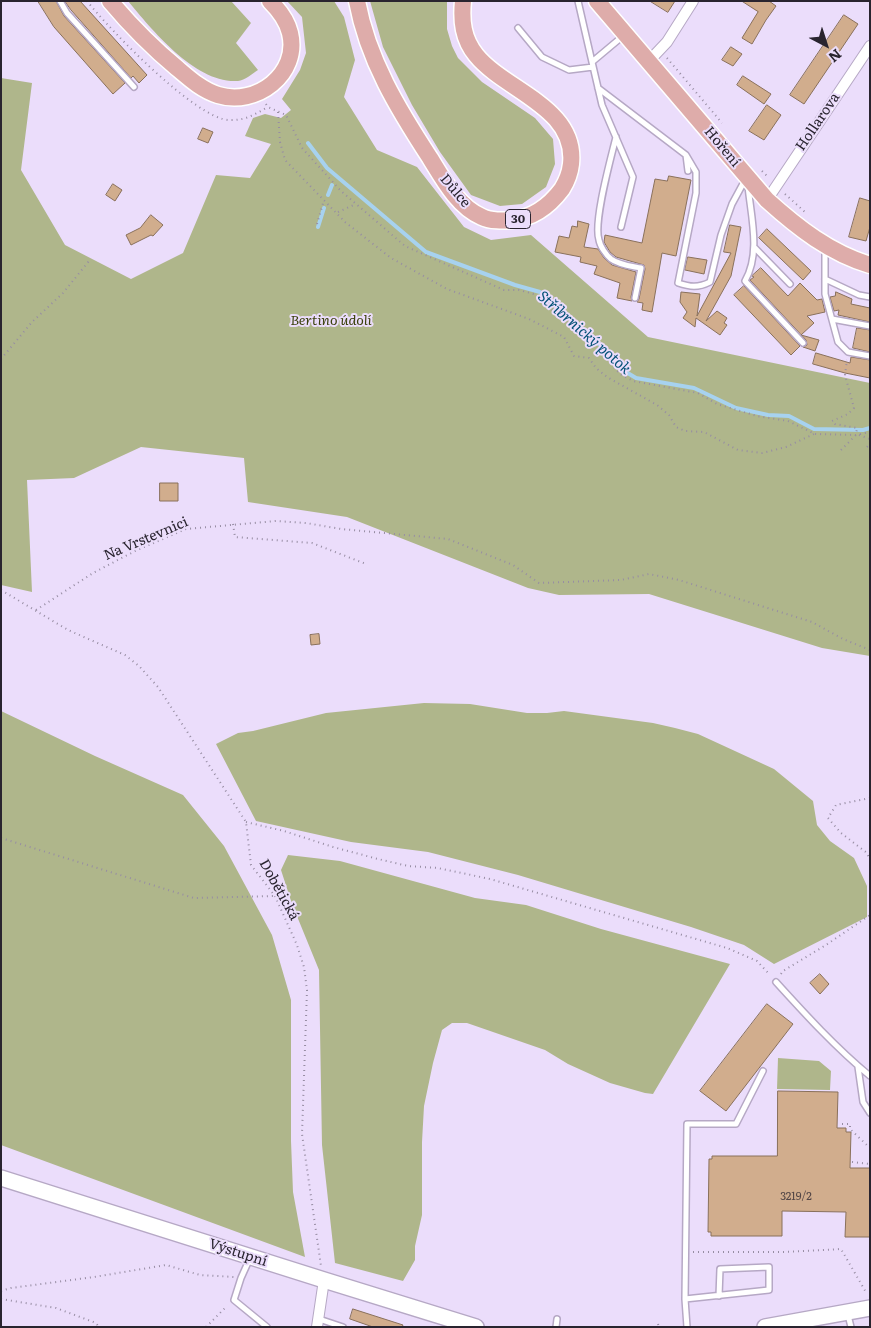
<!DOCTYPE html>
<meta charset="utf-8">
<style>
body{margin:0}
#map{position:relative;width:871px;height:1328px;overflow:hidden;background:#ebddfb;font-family:Literata,serif}
canvas{display:block}
.frame{position:absolute;inset:0;border:2px solid #29242f;pointer-events:none}
.north{position:absolute;left:801px;top:20px;width:50px;height:50px;-webkit-text-stroke:4px #ebddfb;paint-order:stroke;rotate:140deg;font-size:14px;font-weight:700;line-height:20px;text-align:center;color:#29242f}
.north::after{content:'';display:block;margin:auto;width:18px;height:22px;background:#29242f;clip-path:polygon(50% 0,100% 100%,50% 72%,0 100%)}
</style>
<div id="map">
<canvas width="871" height="1328"></canvas>
<div class="frame"></div>
<div class="north">N</div>
</div>
<script>
const ctx = document.querySelector('canvas').getContext('2d');
ctx.lineJoin = 'round';
function fillPath(path, color) { ctx.fillStyle = color; ctx.fill(path, 'evenodd'); }
function trace(path, color, width, dash) { ctx.strokeStyle = color; ctx.lineWidth = width; ctx.lineCap = dash ? 'butt' : 'round'; ctx.setLineDash(dash || []); ctx.stroke(path); }
function drawText(font, color, halo, rows, align = 'center') {
  ctx.font = font + ' Literata,serif'; ctx.lineWidth = 4; ctx.setLineDash([]); ctx.textBaseline = 'middle'; ctx.strokeStyle = halo; ctx.fillStyle = color; for (const [text, x, y, turn = 0] of rows) {
    ctx.save(); ctx.translate(x, y); ctx.rotate((+turn || 0) * Math.PI / 180); ctx.textAlign = isNaN(turn) ? turn : align; if (halo) ctx.strokeText(text, 0, 0); ctx.fillText(text, 0, 0); ctx.restore();
  }
}
fillPath(new Path2D(`
 M128,1H231L251,23L236,43L258,70C252,74 245,80 238,81C196,84 152,30 128,1Z
 M287,1H334L344,17L355,60L344,97L377,150L417,167L464,227L491,240L531,235L648,337L870,383V656L822,648L649,594L559,595L528,588L347,517L248,502L244,458L141,447L74,478L27,480L32,592L1,585V78L32,83L21,170L65,245L131,279L183,253L216,175L250,178L271,144L245,136L253,118L265,114L281,118L291,110L282,99L300,70L306,53L302,17Z
 M370,1H447V29L452,46L458,58L482,82L535,118L553,139L555,164L546,187L522,204L500,206L471,195L440,152L412,105L383,47Z
 M424,703L470,704L527,713H547L564,711L653,723L675,728L698,734L774,769L813,801L817,825L830,841L854,858L867,886V917L774,964L744,945L691,927L518,875L428,852L351,842L256,821L216,744L238,733L253,731L326,713Z
 M1,711L95,756L183,795L224,846L272,935L291,1000V1141L293,1192L305,1257L1,1145Z
 M288,855L340,861L475,898L526,905L601,929L730,964L653,1094L645,1093L610,1083L568,1064L545,1050L467,1023H452L442,1030L433,1063L424,1106L422,1142V1215L415,1246V1260L403,1281L335,1263L322,1145L319,970L292,904L281,870Z
 M778,1058L819,1061L831,1071L830,1090L777,1089Z`), '#afb68b');
trace(new Path2D(`
 M308,143L327,168L426,252L515,285L540,292L608,352L621,369L636,378L694,388L736,408L768,415L789,416L814,429L863,430L870,428
 M328,195L332,185
 M318,227L324,208`), '#a7d2ef', 4);
const building = new Path2D(`
 M38,1H56L64,16L125,83L113,94L54,27Z
 M65,1H80L147,75L139,83L133,76L131,78L71,10Z
 M650,1H675L668,12Z
 M742,1H769L776,6L766,20L752,44L742,38L758,12Z
 M844,15L858,24L804,104L790,95Z
 M731,47L742,54L733,66L722,60Z
 M743,76L771,94L764,104L737,85Z
 M767,105L781,115L764,140L749,131Z
 M203,128L213,132L208,143L198,139Z
 M669,176L691,180L676,256L662,253L652,312L642,310L643,303L637,302L639,299L645,269L644,265L616,257L610,252L604,242L605,235L642,243L655,179L667,181Z
 M113,184L122,190L115,201L106,195Z
 M860,198L870,201V227L866,241L849,237Z
 M151,215L163,225L153,236L151,235L131,245L126,235L140,228Z
 M578,221L589,224L584,247L598,249L604,258L612,265L636,272L631,297L632,301L617,298L620,283L594,274L597,266L580,262L581,257L555,252L559,236L569,238L572,226L577,227Z
 M730,225L741,227L731,276L706,321L717,311L727,318L724,323L727,325L720,335L696,318L695,327L683,318L687,312L680,302L681,292L700,294L697,316L731,253L724,252Z
 M767,229L811,271L803,280L759,238Z
 M688,257L707,260L704,274L685,270Z
 M761,268L788,296L800,283L817,300L822,299L825,312L807,316L814,323L801,335L819,340L815,351L803,347L807,345L806,340L750,280L754,277L752,276Z
 M744,286L800,346L791,355L734,295Z
 M836,292L852,299L851,304L870,308V322L838,315L839,310L834,311L830,297L835,296Z
 M857,328L870,330V352L853,348Z
 M816,353L850,363L851,357L870,360V378L845,373L813,364Z
 M160,483H178V501H160Z
 M319,634L320,644L311,645L310,635Z
 M820,974L829,984L820,994L810,983Z
 M767,1004L793,1024L726,1111L700,1091Z
 M778,1091L838,1092L837,1128H846V1132H851L850,1168H870V1237H845L846,1212L782,1211V1236H711V1232H708L709,1159H712V1156H777Z
 M353,1309L403,1325L402,1327H373L350,1319Z`);
fillPath(building, '#d1ad8d');
trace(building, '#89705b', 1);
const lane = new Path2D(`
 M60,1L67,13L134,87
 M578,1L592,62
 M518,28L542,57L569,70L593,67
 M598,88L686,155L688,171
 M616,137C611,158 593,222 599,240C600,246 606,255 611,259C619,265 631,266 641,268L635,298
 M686,155L696,172V193L678,283C690,287 698,288 710,282L721,235L732,204L745,180
 M748,186C751,217 761,253 745,281L803,343
 M621,227L633,177L602,105L592,62L623,36
 M755,248L790,284
 M825,248V294L838,342L848,352L870,356
 M825,279L859,295L870,297
 M832,319L870,326
 M776,982C805,1014 836,1048 870,1076
 M858,1067L863,1102L870,1113
 M250,1258L241,1278L234,1300L267,1327
 M685,1299L769,1290V1267L720,1269L719,1296
 M848,1315L851,1327
 M319,1319L343,1327
 M556,1327L557,1319
 M687,1327L685,1299L687,1124H736L763,1071`);
const street = new Path2D(`
 M649,61L667,42L693,1
 M767,200L870,46
 M317,1327L324,1280`);
const secondary = new Path2D(`
 M1,1178L324,1280L476,1327
 M765,1327L870,1308`);
const primary = new Path2D(`
 M110,1C131,26 153,48 177,68C190,79 202,90 218,95C256,107 300,74 290,33C287,20 279,10 270,1
 M357,1C368,60 398,109 430,158C443,179 458,207 482,217C490,221 504,221 512,220C534,218 550,205 562,189C567,181 570,173 571,164C577,107 505,91 476,55C463,39 461,21 463,1
 M597,1L767,200C798,228 830,253 870,265`);
trace(lane, '#b6a8c5', 8);
trace(street, '#b6a8c5', 12);
trace(secondary, '#b6a8c5', 18);
trace(primary, '#fff', 19);
trace(new Path2D(`
 M87,1C109,29 196,119 229,120C245,121 255,114 268,107
 M667,58L722,123
 M266,104L268,107L286,115L302,148L341,191L405,246L504,290H519L534,294L599,350L620,374L633,381L698,393L717,404L757,416L788,421L815,434L856,435L870,432
 M278,112L280,142L285,160L345,222L391,258L447,289L529,319L564,337L574,356L589,358L596,368L607,377L657,405L669,415L676,427L685,431L704,432L738,450L762,453L786,447L814,434
 M762,171L769,178
 M785,194L805,212
 M338,212L356,204
 M317,224L324,200
 M1,359L32,322L63,293L89,261
 M859,435L870,439
 M867,447L870,444
 M841,450L856,435L857,428L835,424L832,421L848,414L854,408L845,375L847,360
 M233,524L235,537L312,543L366,564
 M1,590L68,630L125,655L139,666L158,687L246,822L251,865L275,896L297,945L304,967L307,990L302,1134L321,1266
 M36,610L93,573L135,551L186,529L276,521L306,523L341,529L448,539L513,565L539,583L621,580L649,574L679,580L812,622L843,639L870,650
 M870,798L836,805L828,818L841,833L867,853L870,860
 M246,822L284,831L333,847L378,859L408,866L438,868L490,879L727,948L757,961L770,975
 M1,838L194,898L275,896
 M781,974L783,971L826,945L870,915
 M842,1124H850V1129L870,1148
 M852,1162L870,1164
 M693,1252H785L841,1249L867,1294
 M1,1291L11,1288L94,1277L166,1265L200,1275L234,1277
 M1,1299L56,1308L96,1323L99,1327
 M658,1324L659,1327
 M206,1327L227,1306`), '#978da3', 2, [1, 4]);
trace(lane, '#fff', 5);
trace(street, '#fff', 10);
trace(secondary, '#fff', 15);
trace(primary, '#deacaa', 16);
drawText('11px', '#534646', null, [
 ["3219/2",796,1197]
]);
for (const [x, y, w] of [
 [518,219,25]
]) { const box = new Path2D(); box.roundRect(x - w / 2, y - 9.5, w, 19, 4); ctx.fillStyle = '#ebddfb'; ctx.fill(box); trace(box, '#29242f', 1); }
drawText('bold 12px', '#29242f', null, [
 ["30",518,219]
]);
drawText('14px', '#29242f', '#ebddfb', [
 ["Hollarova",818,122,-56],
 ["Hoření",722,147,50],
 ["Důlce",455,191,50],
 ["Na Vrstevnici",146,539,-23],
 ["Dobětická",279,890,61],
 ["Výstupní",238,1253,18]
]);
drawText('italic 14px', '#3b410c', '#ebddfb', [
 ["Bertino údolí",331,321]
]);
drawText('italic 15px', '#035176', '#ebddfb', [
 ["Stříbrnický potok",584,333,41]
]);
</script>
